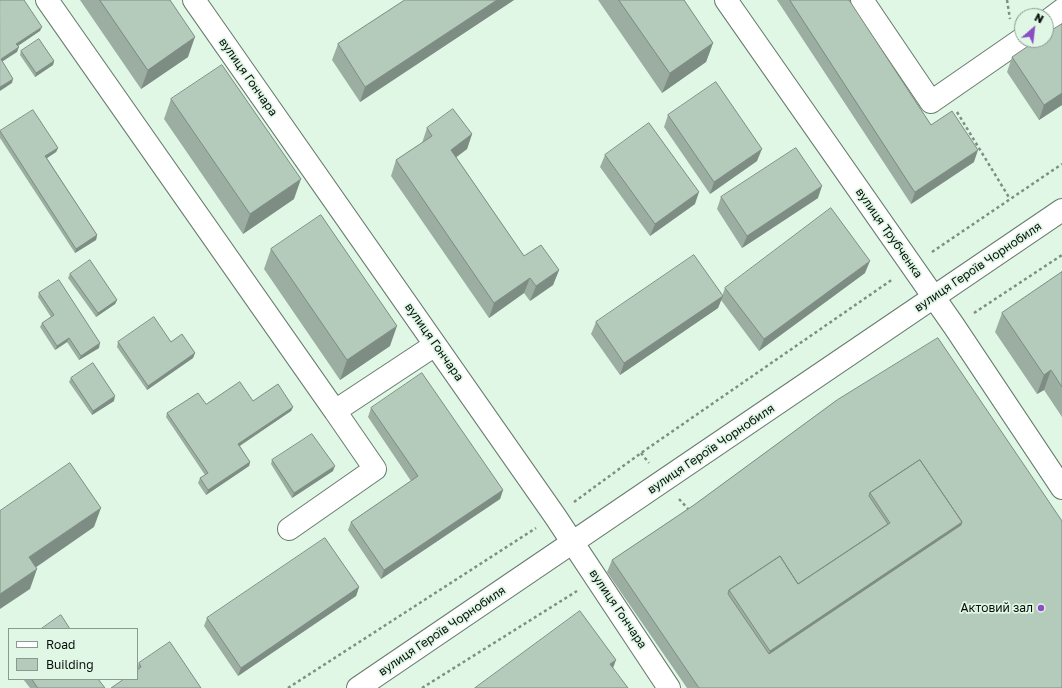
<!DOCTYPE html>
<meta charset="utf-8">
<style>
body{margin:0}
#map{position:relative;width:1062px;height:688px;overflow:hidden;background:#e0f7e6;font-family:"Golos Text",sans-serif}
canvas{display:block}
.legend{position:absolute;left:8px;top:628px;width:130px;height:52px;box-sizing:border-box;background:#e0f7e6;border:1px solid #899a8e;margin:0;padding:5px 7px;list-style:none;font-size:12px;color:#070f0a}
.legend li{display:flex;align-items:center;gap:8px;height:20px}
.legend b{width:20px;border:1px solid #899a8e}
.north{position:absolute;left:1014px;top:8px;width:40px;height:40px;box-sizing:border-box;background:#e0f7e6;border:1px solid #899a8e;border-radius:50%;rotate:28deg;font-size:11px;font-weight:700;line-height:16px;text-align:center;color:#070f0a}
.north::after{content:'';display:block;margin:auto;width:14px;height:18px;background:#8b4ec5;clip-path:polygon(50% 0,100% 100%,50% 72%,0 100%)}
</style>
<div id="map">
<canvas width="1062" height="688"></canvas>
<ul class="legend">
<li><b style="height:5px;background:#fff"></b>Road</li>
<li><b style="height:11px;background:#b4cabb"></b>Building</li>
</ul>
<div class="north">N</div>
</div>
<script>
const ctx = document.querySelector('canvas').getContext('2d');
ctx.lineJoin = 'round';
function trace(path, color, width, dash) { ctx.strokeStyle = color; ctx.lineWidth = width; ctx.lineCap = dash ? 'butt' : 'round'; ctx.setLineDash(dash || []); ctx.stroke(path); }
function fillPath(path, color) { ctx.fillStyle = color; ctx.fill(path, 'evenodd'); }
function drawText(font, color, halo, rows, align = 'center') {
  ctx.font = font + ' "Golos Text",sans-serif'; ctx.lineWidth = 3.5; ctx.setLineDash([]); ctx.textBaseline = 'middle'; ctx.strokeStyle = halo; ctx.fillStyle = color; for (const [text, x, y, turn = 0] of rows) {
    ctx.save(); ctx.translate(x, y); ctx.rotate((+turn || 0) * Math.PI / 180); ctx.textAlign = isNaN(turn) ? turn : align; if (halo) ctx.strokeText(text, 0, 0); ctx.fillText(text, 0, 0); ctx.restore();
  }
}
const minor = new Path2D(`
 M47,0L335,411L435,345
 M194,0L555,516L669,688
 M726,0L954,326L1062,488
 M862,0L931,102L1022,39
 M1046,22L1062,10
 M289,529L375,469L335,411`);
const major = new Path2D(`
 M358,688L1062,210`);
trace(minor, '#677b6d', 24);
trace(major, '#677b6d', 24);
trace(new Path2D(`
 M1007,0L1010,19
 M957,112L1010,199
 M932,252L1062,164
 M974,313L1062,255
 M641,453L649,463
 M679,499L689,510
 M574,502L641,453L893,279
 M288,688L536,528
 M422,688L577,591`), '#7e8e83', 2.5, [3, 3]);
trace(minor, '#fff', 22);
trace(major, '#fff', 22);
fillPath(new Path2D(`
 M80,0H170L188,57L141,89Z
 M405,0H514L360,102L332,60L338,44Z
 M598,0H684L713,43L706,62L662,93Z
 M777,0H849L931,125L974,162L911,204Z
 M1062,24V105L1039,120L1007,72L1012,57Z
 M21,51L54,61L53,65L35,77L20,55Z
 M171,99L294,199L243,234L164,119Z
 M668,115L757,161L710,194L664,127Z
 M427,128L472,134L467,149L456,157L524,256L559,270L553,285L530,301L524,293L489,318L391,176L396,160L422,143Z
 M0,131L58,148L56,152L47,158L97,235L96,240L75,253L0,138Z
 M605,155L695,204L650,236L600,167Z
 M721,197L818,198L742,248L717,209Z
 M271,249L390,346L340,380L264,269Z
 M1062,272V417L1044,390L1037,394L995,332L1002,313Z
 M865,273L759,351L721,300L718,308L620,375L591,334L596,322L722,296L725,288Z
 M70,274L117,300L115,304L96,317L68,278Z
 M39,293L99,348L79,360L67,342L55,350L40,327L42,323L51,317L38,297Z
 M118,342H171L195,353L193,358L147,390L117,347Z
 M71,378L114,401L92,415L69,382Z
 M837,400L1062,688H687L607,572L612,560L694,505Z
 M253,401L293,407L291,411L240,446L250,462L249,466L206,495L198,483L200,478L205,475L166,417L167,413L206,404Z
 M371,408L503,490L500,499L381,579L348,530L351,522L411,481L368,417Z
 M272,460L333,471L292,498L271,464Z
 M359,587L356,596L238,676L204,626L207,618Z
 M139,663L201,688L137,679V668Z
 M23,679H98L105,688H30Z`), '#9baea1');
fillPath(new Path2D(`
 M497,0H514L360,102L365,87Z
 M42,27L40,31L15,48L16,44Z
 M195,37L188,57L141,89L148,70Z
 M713,43L706,62L662,93L670,73Z
 M19,47L17,52L0,63L1,59Z
 M54,61L53,65L35,77L36,73Z
 M13,79L12,83L0,91V87Z
 M1062,93V105L1039,120L1044,105Z
 M472,134L467,149L446,165L451,150Z
 M58,148L56,152L44,160L45,156Z
 M762,149L757,161L710,194L714,182Z
 M978,150L974,162L911,204L915,192Z
 M301,179L294,199L243,234L250,214Z
 M822,186L818,198L742,248L747,236Z
 M699,192L695,204L650,236L655,224Z
 M97,235L96,240L75,253L76,249Z
 M870,261L865,273L759,351L764,339Z
 M559,270L553,285L530,301L536,286Z
 M530,278L524,293L489,318L494,303Z
 M723,296L718,308L620,375L624,363Z
 M117,300L115,304L96,317L98,313Z
 M397,326L390,346L340,380L347,360Z
 M69,338L67,342L55,350L57,346Z
 M100,343L99,348L79,360L81,356Z
 M195,353L193,358L147,390L148,386Z
 M1051,370L1044,390L1037,394L1044,375Z
 M115,396L114,401L92,415L93,411Z
 M293,407L291,411L236,448L238,444Z
 M250,462L249,466L206,495L208,490Z
 M335,466L333,471L292,498L294,493Z
 M503,490L500,499L381,579L384,570Z
 M101,508L94,527L22,577L29,557Z
 M962,522L956,537L765,666L770,651Z
 M37,569L30,589L0,609V594Z
 M359,587L356,596L238,676L241,668Z
 M616,660L609,679L610,664Z`), '#7e8d83');
const building = new Path2D(`
 M0,0H24L42,27L16,44L19,47L1,59L13,79L0,87Z
 M100,0H170L195,37L148,70Z
 M405,0H497L365,87L338,44Z
 M619,0H684L713,43L670,73Z
 M790,0H849L931,125L952,111L978,150L915,192Z
 M1062,24V93L1044,105L1012,57L1037,40H1046V34Z
 M39,39L54,61L36,73L21,51Z
 M222,65L301,179L250,214L171,99Z
 M716,82L762,149L714,182L668,115Z
 M453,109L472,134L451,150L524,256L541,245L559,270L536,286L530,278L494,303L396,160L432,136L427,128Z
 M33,110L58,148L45,156L97,235L76,249L0,131Z
 M649,123L699,192L655,224L605,155Z
 M796,148L822,186L747,236L721,197Z
 M831,208L870,261L764,339L725,288Z
 M321,215L397,326L347,360L271,249Z
 M694,255L723,296L624,363L596,322Z
 M90,260L117,300L98,313L70,274Z
 M1062,272V387L1051,370L1044,375L1002,313Z
 M59,280L100,343L81,356L69,338L57,346L42,323L54,315L39,293Z
 M154,317L171,342L182,334L195,353L148,386L118,342Z
 M938,338L1062,521V688H699L612,560L694,505L837,400ZM920,460L962,522L961,525L769,654L728,594L729,590L780,556L798,584L888,524L869,496L870,493Z
 M93,363L115,396L93,411L71,378Z
 M422,373L503,490L384,570L351,522L418,476L371,408Z
 M240,382L253,401L278,384L293,407L238,444L250,462L208,490L200,478L208,473L167,413L198,393L206,404Z
 M312,434L335,466L294,493L272,460Z
 M920,460L962,522L770,651L729,590L780,556L798,584L890,523L870,493Z
 M70,463L101,508L29,557L37,569L0,594V511Z
 M325,538L359,587L241,668L207,618Z
 M580,611L616,660L610,664L628,688H475Z
 M61,615L70,629H41Z
 M170,642L201,688H111L124,679H137V670L141,667L139,663Z
 M32,679H98L105,688H38Z`);
fillPath(building, '#b4cabb');
trace(building, '#7e8d83', 1);
for (const [x, y, r, color] of [
 [1041,608,4,"#8b4ec5"]
]) { const dot = new Path2D(); dot.arc(x, y, r, 0, 2 * Math.PI); ctx.fillStyle = color; ctx.fill(dot); trace(dot, '#e0f7e6', 1.5); }
drawText('12px', '#070f0a', '#e0f7e6', [
 ["вулиця Гончара",248,77,55],
 ["вулиця Трубченка",889,233,55],
 ["вулиця Героїв Чорнобиля",978,267,-34],
 ["вулиця Гончара",434,342,55],
 ["вулиця Героїв Чорнобиля",711,449,-34],
 ["вулиця Гончара",618,609,56],
 ["вулиця Героїв Чорнобиля",442,631,-34]
]);
drawText('12px', '#070f0a', '#e0f7e6', [
 ["Актовий зал",1033,608]
], 'right');
</script>
